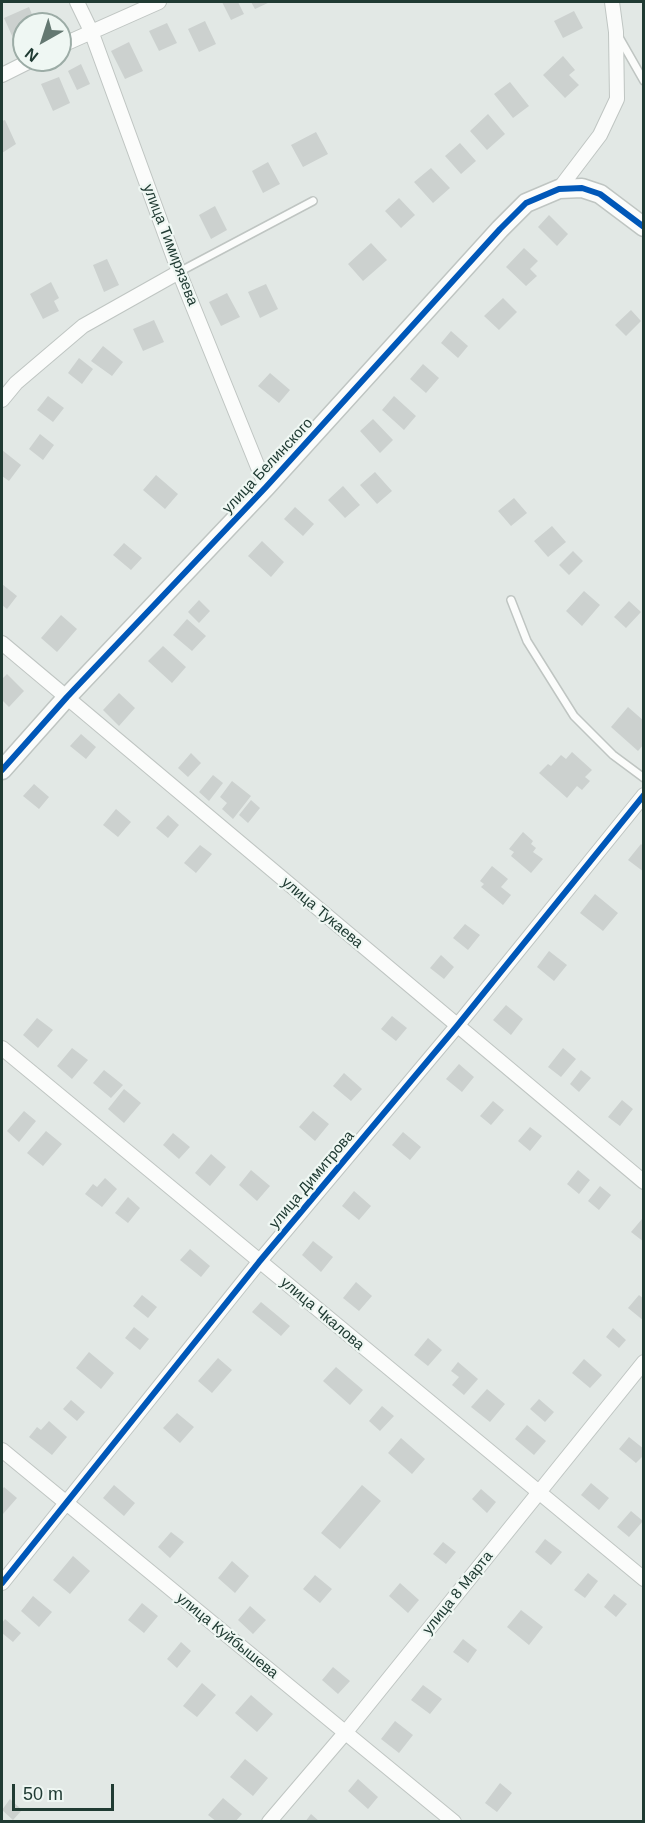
<!DOCTYPE html>
<meta charset="utf-8">
<style>
body{margin:0}
#map{position:relative;width:645px;height:1823px;overflow:hidden;background:#e2e8e5;font-family:Helvetica,sans-serif}
canvas{display:block}
.frame{position:absolute;inset:0;border:3px solid #203b33;pointer-events:none}
.north{position:absolute;left:12px;top:12px;width:60px;height:60px;box-sizing:border-box;background:#eff7f3;border:2px solid #9caca6;border-radius:50%;rotate:219deg;font-size:16px;font-weight:700;line-height:24px;text-align:center;color:#203b33}
.north::after{content:'';display:block;margin:auto;width:21px;height:27px;background:#647871;clip-path:polygon(50% 0,100% 100%,50% 72%,0 100%)}
.scale{position:absolute;left:12px;top:1784px;width:102px;height:27px;box-sizing:border-box;border:3px solid #203b33;border-top:0;padding-left:8px;font-size:18px;line-height:21px;white-space:nowrap;color:#203b33;-webkit-text-stroke:4px #eff7f3;paint-order:stroke}
</style>
<div id="map">
<canvas width="645" height="1823"></canvas>
<div class="frame"></div>
<div class="north">N</div>
<div class="scale">50 m</div>
</div>
<script>
const ctx = document.querySelector('canvas').getContext('2d');
ctx.lineJoin = 'round';
function fillPath(path, color) { ctx.fillStyle = color; ctx.fill(path, 'evenodd'); }
function trace(path, color, width, dash) { ctx.strokeStyle = color; ctx.lineWidth = width; ctx.lineCap = dash ? 'butt' : 'round'; ctx.setLineDash(dash || []); ctx.stroke(path); }
function drawText(font, color, halo, rows, align = 'center') {
  ctx.font = font + ' Helvetica,sans-serif'; ctx.lineWidth = 4.5; ctx.setLineDash([]); ctx.textBaseline = 'middle'; ctx.strokeStyle = halo; ctx.fillStyle = color; for (const [text, x, y, turn = 0] of rows) {
    ctx.save(); ctx.translate(x, y); ctx.rotate((+turn || 0) * Math.PI / 180); ctx.textAlign = isNaN(turn) ? turn : align; if (halo) ctx.strokeText(text, 0, 0); ctx.fillText(text, 0, 0); ctx.restore();
  }
}
fillPath(new Path2D(`
 M222,2H238L244,14L231,20Z
 M251,2H270L255,9Z
 M29,7L36,24H24V34L13,38L4,18Z
 M574,11L583,28L563,38L554,21Z
 M205,21L216,44L199,52L188,29Z
 M167,23L177,43L159,51L149,31Z
 M129,42L143,71L125,79L111,51Z
 M563,56L575,70L569,75L579,85L565,98L543,75Z
 M81,64L90,84L77,90L68,71Z
 M59,77L70,103L53,111L41,84Z
 M510,82L529,106L513,118L494,94Z
 M488,114L505,134L487,150L470,131Z
 M5,120L16,144L2,153V121Z
 M316,132L328,154L303,167L291,145Z
 M460,143L476,161L461,174L445,156Z
 M268,162L280,184L263,193L252,171Z
 M431,168L450,188L433,203L414,182Z
 M399,198L415,215L401,228L385,211Z
 M215,206L227,230L211,239L199,215Z
 M549,215L568,234L557,246L538,227Z
 M371,243L387,260L363,281L348,264Z
 M524,248L538,261L530,269L537,276L526,286L506,267Z
 M107,259L119,285L104,292L93,265Z
 M51,282L59,298L54,301L59,311L43,319L30,294Z
 M266,284L278,309L260,318L248,292Z
 M227,293L240,317L221,326L209,302Z
 M503,298L517,312L499,330L484,316Z
 M631,310L641,321L626,336L615,325Z
 M154,320L164,342L143,351L133,329Z
 M451,331L468,346L458,358L441,343Z
 M103,346L123,362L112,376L91,361Z
 M79,358L93,369L82,384L68,373Z
 M423,364L439,378L426,393L410,379Z
 M270,373L290,390L279,403L258,386Z
 M48,396L64,408L53,422L37,410Z
 M394,396L416,416L404,430L382,410Z
 M373,419L393,440L380,453L360,431Z
 M40,434L54,445L43,460L29,449Z
 M2,450L21,465L9,481L2,476Z
 M375,472L392,491L377,504L360,485Z
 M156,475L178,494L165,509L143,490Z
 M343,486L360,505L345,518L328,500Z
 M514,498L527,513L511,526L498,511Z
 M295,507L314,524L303,536L284,519Z
 M552,526L566,542L548,557L534,541Z
 M262,541L284,562L271,577L248,556Z
 M124,543L142,558L131,570L113,555Z
 M573,551L583,561L569,575L559,565Z
 M2,584L17,596L7,609L2,605Z
 M584,591L600,605L582,626L566,611Z
 M199,600L210,611L199,623L188,612Z
 M629,601L641,612L626,628L614,617Z
 M61,615L77,629L57,652L41,638Z
 M187,619L206,636L192,651L173,635Z
 M163,646L186,667L172,683L148,661Z
 M7,674L24,691L9,707L2,700V679Z
 M119,693L135,708L119,726L103,710Z
 M628,707L644,721V744L638,751L611,727Z
 M81,734L96,747L86,759L70,746Z
 M572,752L592,770L585,777L590,781L582,790L577,786L567,798L539,773L548,764L551,766L561,755L566,759Z
 M191,753L201,763L188,777L178,768Z
 M213,775L223,783L209,801L199,792Z
 M232,781L251,796L233,819L222,809L227,803L220,797Z
 M34,784L49,797L39,809L23,796Z
 M251,800L260,808L248,823L239,815Z
 M116,809L131,822L118,837L103,825Z
 M168,815L179,825L168,838L156,828Z
 M523,832L533,841L531,844L536,848L533,852L543,859L531,873L511,856L514,852L509,849Z
 M641,844L644,847V872L628,860Z
 M200,845L212,854L196,873L184,863Z
 M492,866L508,879L501,887L511,895L503,905L481,887L484,884L480,881Z
 M595,894L618,913L603,931L580,913Z
 M465,924L480,935L468,950L453,938Z
 M549,951L567,965L554,981L537,967Z
 M441,955L454,967L444,979L430,968Z
 M506,1005L523,1019L511,1035L493,1020Z
 M392,1016L407,1028L396,1041L381,1029Z
 M37,1018L53,1030L38,1048L23,1035Z
 M72,1048L88,1060L72,1079L57,1066Z
 M563,1048L576,1059L561,1077L548,1067Z
 M459,1064L474,1077L462,1092L446,1079Z
 M104,1070L123,1085L111,1098L93,1083Z
 M581,1070L591,1078L579,1092L570,1084Z
 M344,1073L362,1089L351,1101L333,1086Z
 M124,1089L141,1103L124,1123L108,1109Z
 M622,1100L633,1109L620,1126L608,1117Z
 M493,1101L504,1110L491,1125L480,1116Z
 M24,1111L36,1121L19,1142L7,1131Z
 M313,1111L329,1124L315,1141L299,1127Z
 M530,1127L542,1136L530,1151L518,1141Z
 M46,1131L62,1144L43,1166L27,1153Z
 M403,1132L421,1147L410,1160L392,1145Z
 M173,1133L190,1147L179,1159L163,1145Z
 M211,1154L226,1167L210,1186L195,1173Z
 M251,1170L270,1186L257,1201L239,1185Z
 M578,1170L590,1180L579,1194L567,1184Z
 M105,1178L117,1189L102,1207L85,1194L93,1184L97,1187Z
 M600,1186L611,1195L599,1210L588,1201Z
 M354,1191L371,1206L359,1220L342,1206Z
 M128,1197L140,1208L128,1223L115,1213Z
 M642,1219L644,1220V1242L631,1232Z
 M313,1241L333,1257L321,1272L302,1255Z
 M190,1249L210,1266L201,1277L180,1260Z
 M356,1282L372,1296L359,1311L343,1298Z
 M142,1295L157,1307L148,1318L133,1306Z
 M639,1295L644,1299V1321L628,1308Z
 M261,1302L290,1326L281,1336L252,1312Z
 M134,1327L149,1339L140,1350L125,1338Z
 M613,1328L626,1340L619,1348L606,1337Z
 M428,1338L442,1350L428,1366L414,1355Z
 M89,1352L114,1373L101,1389L76,1368Z
 M218,1358L232,1370L212,1393L198,1381Z
 M584,1359L602,1375L590,1388L572,1373Z
 M458,1362L478,1379L464,1395L452,1385L459,1377L451,1371Z
 M336,1367L363,1390L350,1405L323,1381Z
 M487,1389L505,1404L490,1422L471,1407Z
 M539,1399L554,1412L545,1422L530,1409Z
 M71,1400L85,1412L77,1421L63,1409Z
 M382,1406L394,1416L380,1431L369,1421Z
 M177,1413L194,1427L180,1443L163,1428Z
 M49,1421L67,1437L52,1455L29,1437L37,1427L41,1430Z
 M527,1425L546,1441L534,1455L515,1439Z
 M629,1437L644,1449V1455L636,1463L619,1449Z
 M401,1438L425,1459L412,1474L388,1453Z
 M591,1483L609,1498L599,1510L581,1495Z
 M114,1485L135,1503L124,1516L103,1498Z
 M362,1485L381,1501L340,1549L321,1533Z
 M4,1487L17,1498L3,1514L2,1512V1490Z
 M481,1489L496,1502L487,1513L472,1499Z
 M631,1511L643,1521L629,1537L617,1527Z
 M171,1532L184,1542L170,1558L158,1547Z
 M545,1539L562,1552L551,1565L535,1552Z
 M443,1542L456,1552L446,1564L433,1554Z
 M73,1556L90,1571L70,1594L53,1580Z
 M232,1561L249,1576L235,1593L218,1578Z
 M588,1573L598,1581L585,1598L574,1590Z
 M315,1575L332,1589L320,1603L303,1589Z
 M400,1583L419,1600L408,1613L389,1596Z
 M614,1594L627,1604L616,1617L604,1607Z
 M33,1596L52,1612L39,1627L21,1611Z
 M142,1603L158,1616L144,1633L128,1620Z
 M250,1606L266,1620L253,1634L238,1620Z
 M521,1610L543,1627L529,1645L507,1627Z
 M5,1619L21,1633L13,1642L2,1633V1623Z
 M463,1639L477,1650L468,1663L453,1652Z
 M181,1642L191,1651L177,1668L167,1659Z
 M333,1667L350,1681L338,1694L322,1680Z
 M202,1683L216,1695L197,1717L183,1706Z
 M423,1685L442,1699L430,1714L411,1700Z
 M251,1695L273,1714L257,1732L235,1713Z
 M395,1721L413,1735L399,1753L381,1739Z
 M245,1759L268,1778L253,1796L230,1777Z
 M358,1779L378,1797L368,1809L348,1791Z
 M500,1783L512,1793L497,1812L485,1803Z
 M223,1798L242,1814L235,1822H217L208,1815Z
 M10,1799L22,1810L13,1820L2,1810Z
 M311,1814L320,1822H305Z`), '#ccd1cf');
const service = new Path2D(`
 M620,39L644,81
 M179,272L313,201
 M511,600L527,641L574,716L613,755L644,778`);
const minor = new Path2D(`
 M77,2L91,31L179,272L266,487
 M60,46L159,2
 M2,75L32,60
 M559,189L600,135L617,99L616,32L612,2
 M2,400L16,383L83,326L179,272
 M2,643L644,1182
 M2,1048L644,1579
 M2,1450L454,1822
 M2,1583L259,1262L457,1026L644,795
 M269,1822L345,1733L644,1362`);
const tertiary = new Path2D(`
 M2,770L67,697L266,487L500,229L526,203L559,189L582,188L600,194L644,227`);
trace(service, '#bfc5c2', 10);
trace(minor, '#bfc5c2', 16);
trace(tertiary, '#bfc5c2', 21);
trace(service, '#fbfcfb', 7);
trace(minor, '#fbfcfb', 14);
trace(tertiary, '#fbfcfb', 18);
trace(new Path2D(`
 M2,770L67,697L266,487L500,229L526,203L559,189L582,188L600,194L644,227
 M2,1583L259,1262L457,1026L644,795`), '#0057b8', 6);
drawText('15px', '#203b33', '#eff7f3', [
 ["улица Тимирязева",170,245,69],
 ["улица Белинского",268,466,-47],
 ["улица Тукаева",322,913,40],
 ["улица Димитрова",312,1180,-50],
 ["улица Чкалова",322,1314,40],
 ["улица 8 Марта",458,1593,-51],
 ["улица Куйбышева",227,1636,39]
]);
</script>
